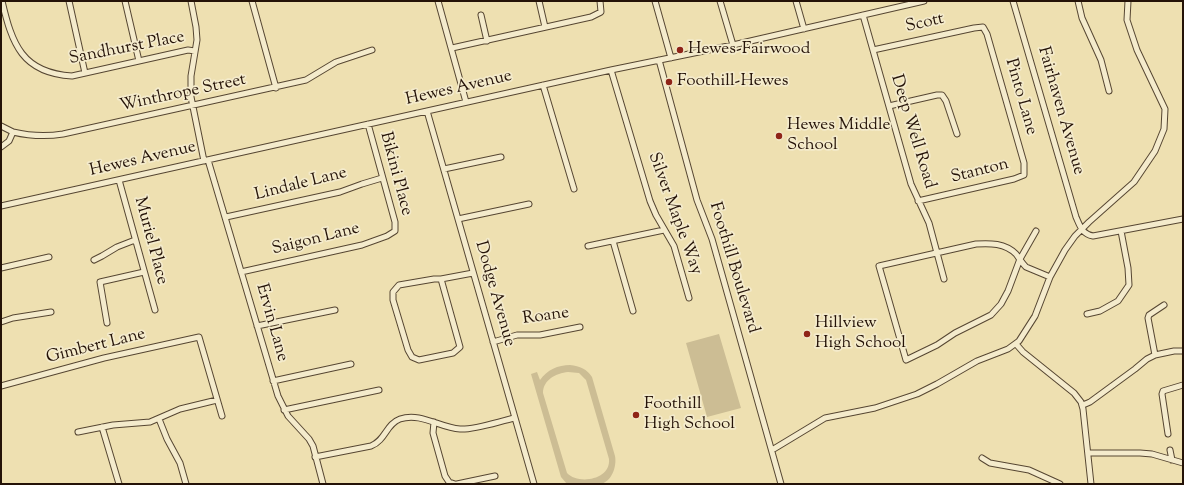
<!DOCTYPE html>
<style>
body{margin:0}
#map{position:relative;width:1184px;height:485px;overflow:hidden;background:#eee0b1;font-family:"Sorts Mill Goudy",serif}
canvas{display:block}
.frame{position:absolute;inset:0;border:2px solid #241207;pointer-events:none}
</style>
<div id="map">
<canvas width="1184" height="485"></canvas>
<div class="frame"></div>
</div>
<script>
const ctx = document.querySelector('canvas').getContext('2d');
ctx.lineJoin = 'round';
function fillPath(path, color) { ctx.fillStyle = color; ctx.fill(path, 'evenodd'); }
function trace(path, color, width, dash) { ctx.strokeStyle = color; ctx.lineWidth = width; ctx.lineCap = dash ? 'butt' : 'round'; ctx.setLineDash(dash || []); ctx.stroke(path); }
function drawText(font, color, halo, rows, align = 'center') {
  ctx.font = font + ' "Sorts Mill Goudy",serif'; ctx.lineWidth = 3.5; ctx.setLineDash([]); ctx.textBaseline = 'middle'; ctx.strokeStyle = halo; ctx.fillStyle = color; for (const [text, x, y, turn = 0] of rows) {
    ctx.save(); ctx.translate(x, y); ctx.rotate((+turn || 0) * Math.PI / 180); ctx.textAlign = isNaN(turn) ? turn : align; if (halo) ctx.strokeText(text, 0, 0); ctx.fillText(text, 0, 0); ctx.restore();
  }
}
fillPath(new Path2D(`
 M719,334L741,408L707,417L686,343Z
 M570,365C580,366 587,369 592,377L615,456C617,466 612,482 600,484C589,485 578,484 567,484L561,477L531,374L537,372L540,380C547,370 558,365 570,365ZM568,372L579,373L586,380L609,459C611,480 578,485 567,473L543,393C543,380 556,373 568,372Z`), '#ccbd94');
const minor = new Path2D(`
 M2,1C12,44 22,73 72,76L188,50L195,51
 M69,1L85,73
 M125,1L139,61
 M191,1L196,27L197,40L191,76V97L204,161
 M252,1L276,88
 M438,1L466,102
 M539,1L545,27
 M655,1L671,58
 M720,1L733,45
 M796,1L804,29
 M1013,1L1076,217C1080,226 1082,234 1093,236L1183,219
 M1078,1L1082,18L1101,60L1109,91
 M481,15L487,41
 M863,15L911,184L929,223L944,279
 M452,48L591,17L601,12L600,1
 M873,50L974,28L983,27L987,34L1024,163V175L1014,179L918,201
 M659,60L697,200L712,239L781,484
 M611,70L650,201L656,215L674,246L689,298
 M543,85L574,189
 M889,106L937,95H942L946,101L957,134
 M427,111L534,484
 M1,126L13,132
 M1,147L9,141L13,132C30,136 45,137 63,134L306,80L336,62L372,50
 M208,160L278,396L288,416L309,439L313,446L323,484
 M444,169L501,157
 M119,180L155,310
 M1,206L611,70L733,45L924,1
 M226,217L340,192L362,184L382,178
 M458,219L529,204
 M1036,231L1020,259L1008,291L1001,304L991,315L955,333L937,345L906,360L879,266L976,244C990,243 1005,243 1016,254C1019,258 1022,263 1026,267L1050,277
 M613,241L633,311
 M588,246L664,230
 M94,260L102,256L117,247L135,240
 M1,268L49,257
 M241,272L362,245L387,236L395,231V222L368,124
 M434,279H441L460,347L453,353L419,360L412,357L408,350L393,300V292L399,285Z
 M441,279L473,273
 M1087,314L1100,311L1118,301L1129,285L1128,268L1121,231
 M1,322L13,318L51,312
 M107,323L100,282L144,272
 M257,326L335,310
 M493,342L517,335H540L580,327
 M1016,344L1023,352L1074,393L1081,402L1083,409L1091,484
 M1155,355L1148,318L1149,315L1164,305
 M273,381L351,364
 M1,386L104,358L199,337L222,416
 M1083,405L1090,402L1135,369L1147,359L1155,355L1174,351H1183
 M284,410L379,390
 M159,419L167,439L180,463L186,484
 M434,422L433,433L445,476L449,482L455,484
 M102,427L119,484
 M78,432L113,425L150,422L180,409L217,400
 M1168,434L1162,394L1163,391L1183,385
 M772,450L825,418L875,408L917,394L937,384L977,361L1008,349L1019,341L1035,316L1050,277L1065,250L1075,236L1089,222L1134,182L1155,151L1164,129L1165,109L1137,50L1127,20L1128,1
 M1170,450L1172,460
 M1088,453H1140L1152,454L1183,463
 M315,457L371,446C386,440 386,424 400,419C421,412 440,428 460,429C475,430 500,421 515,418
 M982,458L990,463L1029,470L1060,484
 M457,484L495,476`);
trace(minor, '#564632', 7);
trace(minor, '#f4ebcc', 5);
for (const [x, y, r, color] of [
 [680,50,4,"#8f2418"],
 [669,82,4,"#8f2418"],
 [779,136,4,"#8f2418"],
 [807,334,4,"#8f2418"],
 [636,415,4,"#8f2418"]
]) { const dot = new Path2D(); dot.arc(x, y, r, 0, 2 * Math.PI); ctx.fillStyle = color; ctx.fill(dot); trace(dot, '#f4ebcc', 1.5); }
drawText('17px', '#241207', '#f4ebcc', [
 ["Scott",925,24,-13],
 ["Sandhurst Place",127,49,-11],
 ["Hewes Avenue",459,89,-13],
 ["Winthrope Street",183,94,-12],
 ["Pinto Lane",1020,97,74],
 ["Fairhaven Avenue",1060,111,74],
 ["Deep Well Road",912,132,73],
 ["Hewes Avenue",143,160,-13],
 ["Stanton",980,172,-14],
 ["Bikini Place",395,174,75],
 ["Lindale Lane",301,185,-14],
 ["Silver Maple Way",674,214,70],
 ["Saigon Lane",316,240,-14],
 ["Muriel Place",150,241,75],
 ["Foothill Boulevard",733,268,73],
 ["Dodge Avenue",494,294,74],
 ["Roane",546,317,-8],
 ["Ervin Lane",271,323,74],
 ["Gimbert Lane",96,347,-14]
]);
drawText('17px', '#241207', '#f4ebcc', [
 ["Hewes-Fairwood",688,50],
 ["Foothill-Hewes",677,82],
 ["Hewes Middle",787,126],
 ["School",787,146],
 ["Hillview",815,324],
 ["High School",815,344],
 ["Foothill",644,405],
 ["High School",644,425]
], 'left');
</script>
